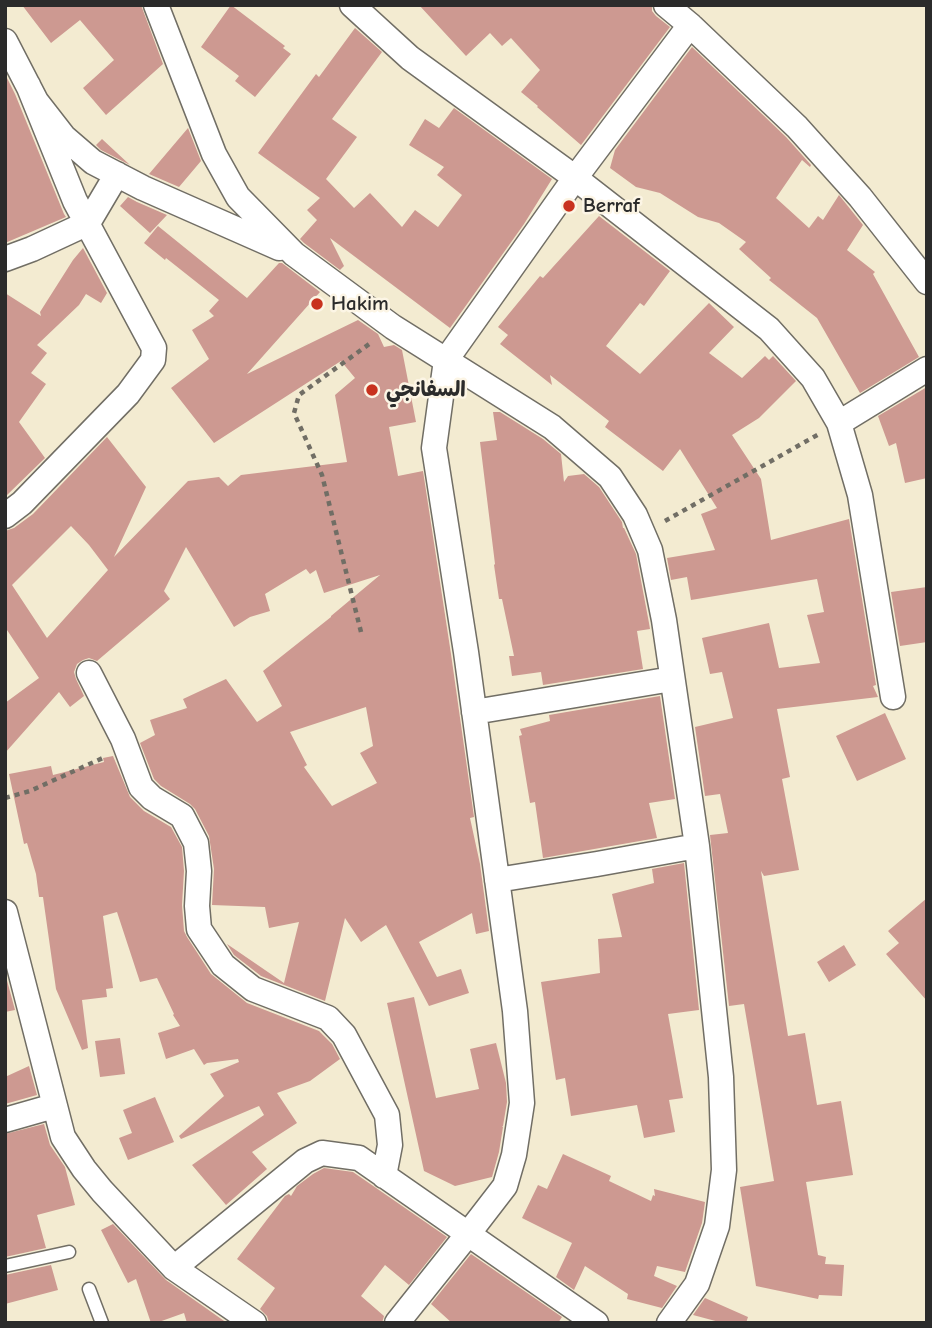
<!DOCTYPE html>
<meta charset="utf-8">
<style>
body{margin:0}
#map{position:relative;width:932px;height:1328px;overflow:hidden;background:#f3ebd1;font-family:"Comic Neue",sans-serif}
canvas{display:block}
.frame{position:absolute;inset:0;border:7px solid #2b2b2b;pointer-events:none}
</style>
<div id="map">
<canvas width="932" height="1328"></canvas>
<div class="frame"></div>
</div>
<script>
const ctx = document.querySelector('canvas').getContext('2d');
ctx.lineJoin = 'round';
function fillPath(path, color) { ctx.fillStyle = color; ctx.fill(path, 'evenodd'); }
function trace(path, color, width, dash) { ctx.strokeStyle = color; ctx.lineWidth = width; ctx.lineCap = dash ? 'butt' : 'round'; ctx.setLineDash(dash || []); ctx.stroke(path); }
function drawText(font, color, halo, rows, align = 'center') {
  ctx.font = font + ' "Comic Neue","Playpen Sans Arabic",sans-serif'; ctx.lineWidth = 5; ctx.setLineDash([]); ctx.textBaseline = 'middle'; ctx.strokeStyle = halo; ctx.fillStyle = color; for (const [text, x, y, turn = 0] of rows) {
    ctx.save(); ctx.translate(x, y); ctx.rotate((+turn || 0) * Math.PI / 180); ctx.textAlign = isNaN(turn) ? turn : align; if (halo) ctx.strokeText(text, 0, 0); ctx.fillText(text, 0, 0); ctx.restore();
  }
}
fillPath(new Path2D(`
 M22,5H141L163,64L106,115L83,88L114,60L80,20L51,43Z
 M231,5L285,46L283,48L291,54L255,97L235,81L239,76L201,47Z
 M419,5H652V11L656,16L670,27L581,145L537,107L538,106L521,92L540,70L511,38L502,46L490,33L466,56Z
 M355,28L382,52L332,119L357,137L326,179L354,208L370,193L402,227L415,210L438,227L462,195L437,175L444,167L409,145L425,119L439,128L454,108L552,179L524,224L450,328L330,238L344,266L340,270L304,243L300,239L317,220L307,210L320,198L258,153L316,74L319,77Z
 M692,47L786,137L811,165L810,167L802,160L776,198L809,228L818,216L823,220L839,195L863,225L847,250L875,272L873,274L919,357L860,393L817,318L769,280L771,278L739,249L746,242L719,223L698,217L660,193L636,187L610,168L615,150Z
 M5,74L15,94L64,214L66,217L5,243Z
 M188,128L201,161L179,187L149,174Z
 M102,139L130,165L101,150L96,145Z
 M128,197L137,202L167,215L150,233L120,206Z
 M599,216L670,271L644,306L640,303L606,346L640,374L709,303L734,327L709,353L742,378L765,356L769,360L773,356L796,381L759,418L732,435L761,479L771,540L849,519L876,685L873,686L878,697L777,709L790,777L782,779L799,870L764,876L761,871L788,1036L805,1033L817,1105L841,1101L853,1175L806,1182L818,1255L826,1257L825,1264L844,1265L842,1296L819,1295L818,1299L756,1286L740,1187L774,1181L744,1004L729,1006L710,835L728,833L720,794L705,796L695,727L733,718L722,672L710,674L702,638L769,623L779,668L820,663L807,615L824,612L817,579L691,600L687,577L671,580L667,558L715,550L701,514L717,508L680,449L663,471L605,427L609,421L550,375L552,385L500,344L508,335L498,327L540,276L543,278Z
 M158,226L247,298L279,263H282L320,292L247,374L358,320L378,334L384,347L394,345L402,350L416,422L389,427L398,476L423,471L451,654L474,817L470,818L480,864L489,931L476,934L472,913L419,942L437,977L461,969L469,993L429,1006L386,925L361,942L345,918L325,1001L261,976L234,955L227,944L284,983L299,922L269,928L265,907L212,905L214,869L209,836L195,809L190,804L161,786L154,779L140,743L155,735L150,720L187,708L183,699L226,679L257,722L282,706L263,671L331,617V616L380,575L324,593L316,570L310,574L306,569L265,594L270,611L250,617L234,627L186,547L164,591L170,599L97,661L89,658L83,660L77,664L74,672L76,679L84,696L70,707L59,692L5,753V703L39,678L5,627V531L14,528L33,514L107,437L146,487L114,557L188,481L219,477L228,486L241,475L347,462L335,395L355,378L341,361L214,443L171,388L209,359L192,330L214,316L209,311L219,300L166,258L165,260L144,243ZM71,526L89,545L108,570L47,638L12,585ZM366,707L373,746L360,753L377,783L332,806L304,767L307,765L290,732Z
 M83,248L107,293L101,303L86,294L79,305L37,345L47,353L31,373L46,384L19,422L45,458L5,497V293L41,316L40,312L73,260Z
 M927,387V478L905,483L896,443L889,446L878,416Z
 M493,412H500L543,439L561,454L564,482L568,476L584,474L599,487L622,522L623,528H624L636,554L649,623L650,629L637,631L643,669L543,685L541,672L512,676L509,656H514L502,599H499L494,565L495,564L480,442L497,440Z
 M927,587V642L900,646L891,592Z
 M660,696L675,799L649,803L657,838L543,858L535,802L530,803L519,736L522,735L520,729L550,721L549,715Z
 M885,713L906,759L857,781L836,736Z
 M113,756L130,797L144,811L171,827L182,847L184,871L182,905L184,931L187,937L211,974L247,1003L319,1031L332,1044L340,1059L310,1081L277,1093L297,1123L252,1152L267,1169L226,1205L192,1165L264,1115L259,1106L181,1139L179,1136L224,1096L210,1074L239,1062L238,1059L207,1063L204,1065L194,1049L166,1059L158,1033L180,1026L173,1015L174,1014L157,978L140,982L117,912L103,916L113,988L106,989L107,997L82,1000L88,1048L82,1050L56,989L43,897H39L36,874L27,843L24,844L9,774L51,766L53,775L104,762L103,758Z
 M684,863L699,1010L668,1014L683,1098L669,1100L675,1132L644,1138L637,1105L571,1116L565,1078L556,1080L541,982L600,973L598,939L622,937L612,894L654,883L652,869Z
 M927,898V1001L886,954L899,943L888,931Z
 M844,945L856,965L829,982L817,962Z
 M5,973L15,1010L5,1012Z
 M414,997L436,1098L479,1089L470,1049L496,1043L506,1083L507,1102L503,1126H502L503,1127L499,1152L492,1177L455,1186L424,1171L387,1003Z
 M120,1038L125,1074L100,1077L95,1041Z
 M29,1066L37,1095L5,1104V1077Z
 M155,1097L174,1142L128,1160L119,1138L132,1133L123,1110Z
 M44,1124L50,1145L65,1167L75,1205L37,1215L46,1248L5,1257V1134Z
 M563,1154L611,1176L609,1181L651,1201L653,1195L655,1196L654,1189L705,1202L702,1223L685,1272L657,1266L654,1276L677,1286L662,1308L627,1299L628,1294L585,1266L574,1290L556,1277L572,1243L522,1218L538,1185L547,1189Z
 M324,1168L353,1172L447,1237L409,1285L385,1265L361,1296L384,1316L382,1323H269L267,1316L260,1309L275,1288L237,1259L285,1196L289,1194L291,1196L297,1186L313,1174Z
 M113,1224L166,1280L227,1323H187L184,1313L156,1323H151L136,1279L128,1283L101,1230Z
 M471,1254L562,1317L558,1323H452L431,1304Z
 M51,1265L58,1290L5,1304V1275Z
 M705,1298L748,1317L746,1323H723L693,1315Z`), '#cd9991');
const service = new Path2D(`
 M5,1266L69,1252
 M89,1289L102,1323`);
const minor = new Path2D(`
 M156,5L214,154L238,197L294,254L393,327L552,427L610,477L635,515L650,550L664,620L697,846L721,1077L724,1170L717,1226L697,1284L669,1323
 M352,5L410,58L570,174L769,329L813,378L839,423L860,495L893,697
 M666,5L690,25L797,127L860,197L927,282
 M5,41L36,101L64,137L93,162L143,188L279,248
 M5,259L32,249L88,223L117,174
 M839,423L927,369
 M5,516L22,503L128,394L153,360L154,348L75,201L28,85
 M89,673L123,739L141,787L152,798L182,816L196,843L199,871L197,906L199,929L223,965L253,989L328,1018L344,1035L387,1115L390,1145L384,1176
 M474,712L672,679
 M497,880L597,864L697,846
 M5,912L63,1137L84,1169L102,1191L174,1268L305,1161L322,1153L359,1158L596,1323
 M5,1120L54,1106
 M174,1268L254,1323
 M397,1323L468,1234L505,1186L514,1155L522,1103L515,1011L466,652L434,448L446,360L575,178L690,25`);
trace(service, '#716e65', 15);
trace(minor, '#716e65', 27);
trace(new Path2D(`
 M665,521L819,434
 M361,632L322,475L294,413L299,395L372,342
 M5,798L30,791L105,757`), '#716e65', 4.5, [5, 5]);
trace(service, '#fff', 12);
trace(minor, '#fff', 24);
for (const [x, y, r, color] of [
 [569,206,7,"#c8321e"],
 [317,304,7,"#c8321e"],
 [372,390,7,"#c8321e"]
]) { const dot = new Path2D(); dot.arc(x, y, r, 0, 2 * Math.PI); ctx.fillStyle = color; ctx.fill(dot); trace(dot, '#fcf5e5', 2.5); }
drawText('bold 21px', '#2b2b2b', '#fcf5e5', [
 ["Berraf",583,206],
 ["Hakim",331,304],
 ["السفانجي",386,390]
], 'left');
</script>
